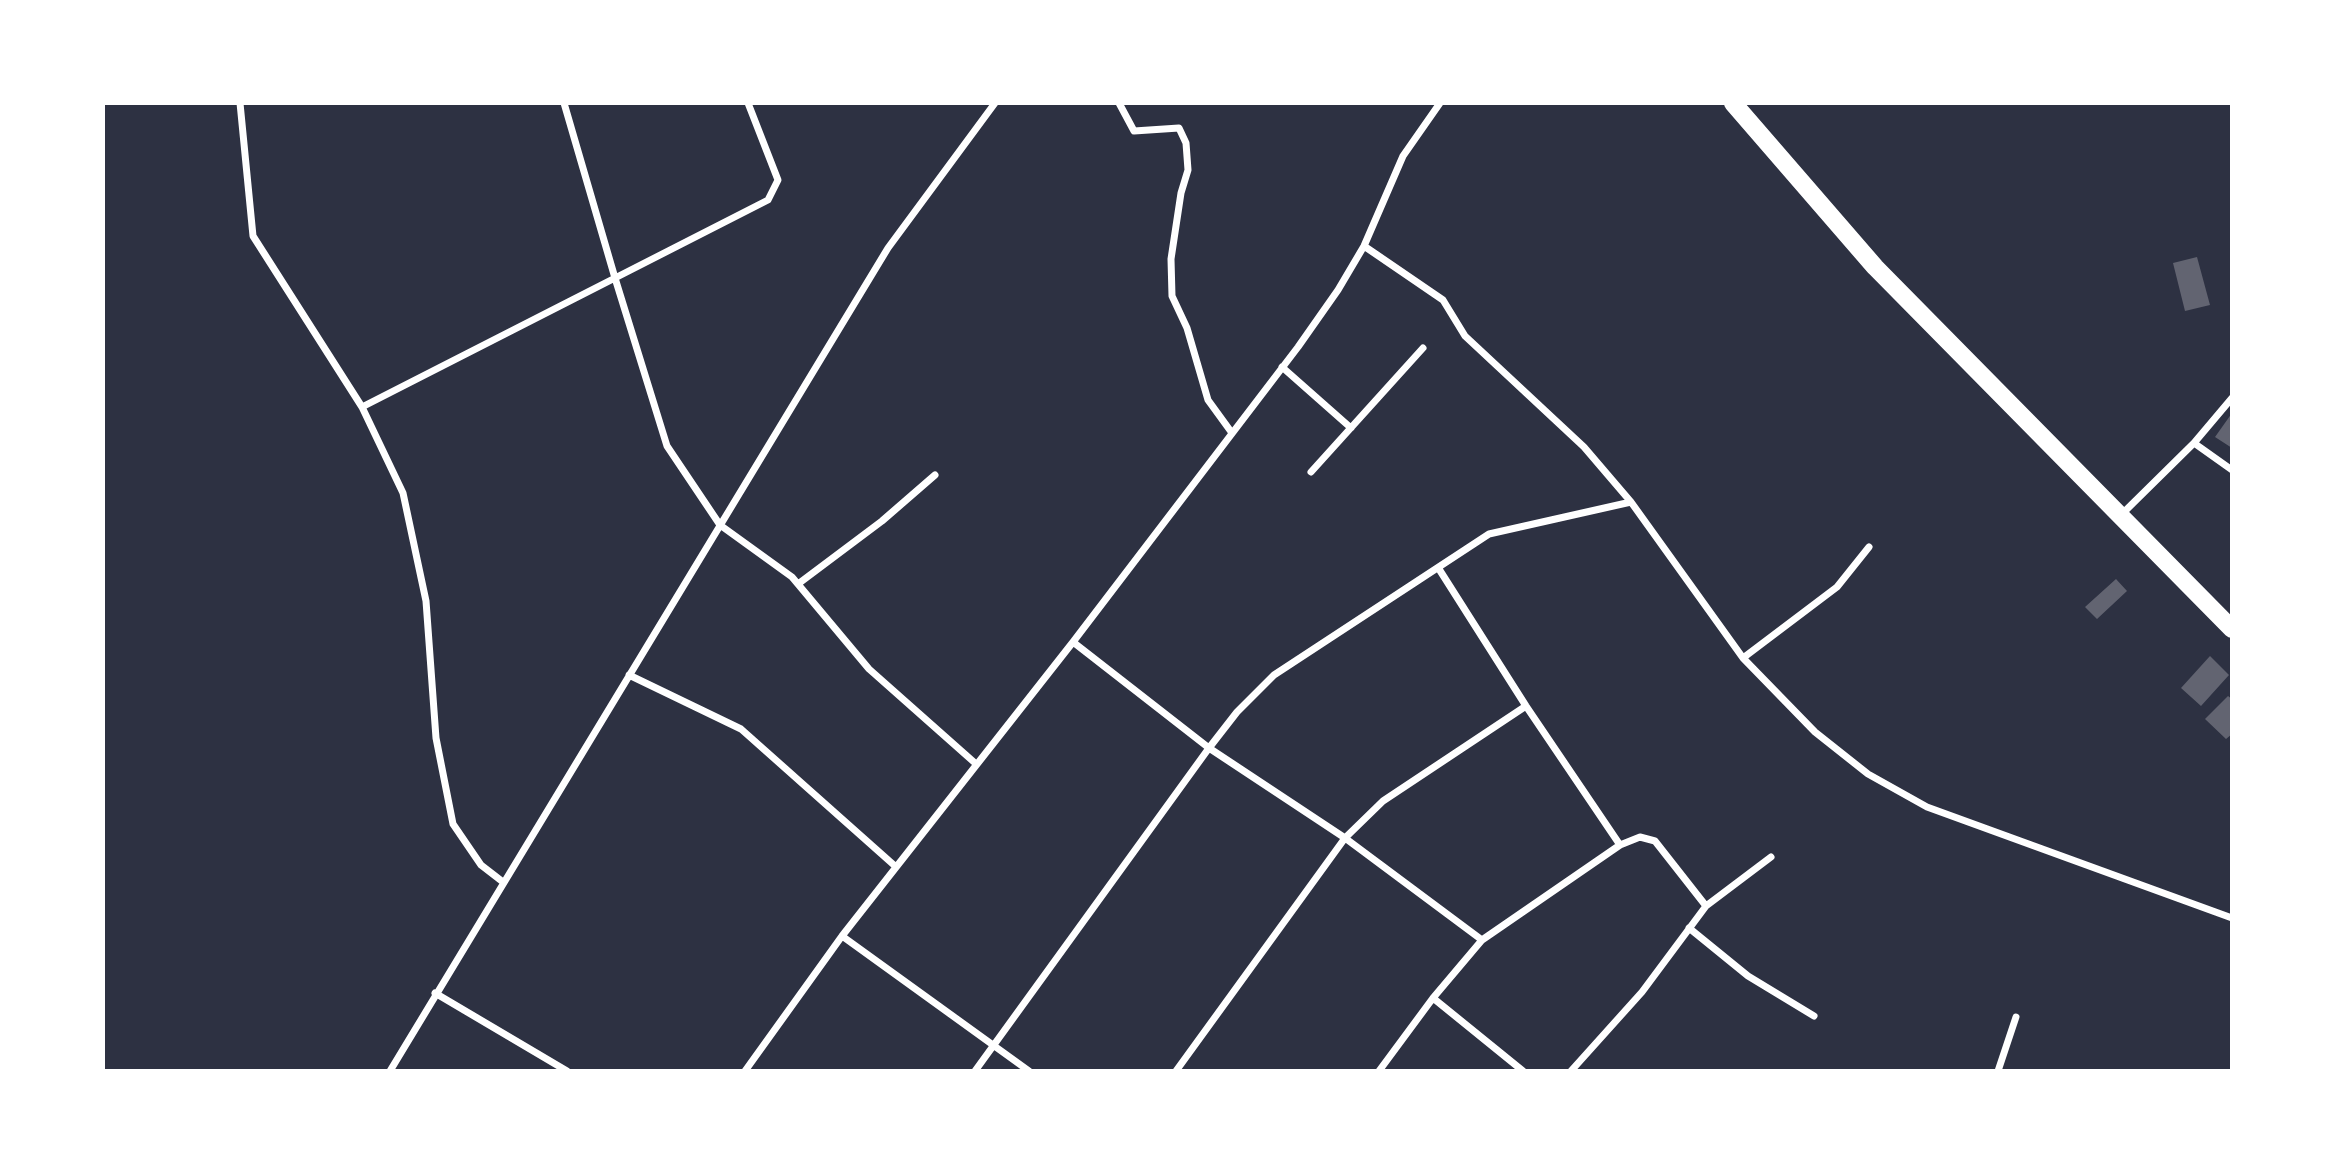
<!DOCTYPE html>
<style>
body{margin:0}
#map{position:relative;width:2335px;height:1174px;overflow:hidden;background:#2d3142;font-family:Inter,sans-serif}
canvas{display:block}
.frame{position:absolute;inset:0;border:105px solid #fff;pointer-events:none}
</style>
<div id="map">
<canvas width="2335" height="1174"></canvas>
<div class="frame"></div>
</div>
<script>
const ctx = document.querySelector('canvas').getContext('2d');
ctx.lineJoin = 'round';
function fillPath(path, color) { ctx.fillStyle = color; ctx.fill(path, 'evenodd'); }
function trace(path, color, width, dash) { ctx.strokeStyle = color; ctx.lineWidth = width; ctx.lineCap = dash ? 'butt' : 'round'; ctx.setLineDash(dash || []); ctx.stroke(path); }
fillPath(new Path2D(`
 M2197,257L2210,305L2185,311L2173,263Z
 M2232,413V448L2215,437Z
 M2116,579L2127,591L2097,619L2085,607Z
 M2210,656L2229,675L2201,706L2181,688Z
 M2228,696L2232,699V734L2226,739L2205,719Z`), '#626471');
trace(new Path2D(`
 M240,103L253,236L362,407L403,493L426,601L436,738L453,824L481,865L503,882
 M564,103L615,278L667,446L720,525L792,577L869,669L975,763
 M1119,103L1134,131L1179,128L1186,143L1188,170L1181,193L1171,259L1172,296L1187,328L1208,400L1232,433
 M1364,246L1443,300L1465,336L1584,447L1631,502L1743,658L1815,732L1868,774L1927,807L2232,918
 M1282,367L1351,428
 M362,407L768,200L778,180L748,103
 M2194,443L2232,470
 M1311,472L1423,348
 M2121,515L2194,443L2232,398
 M1439,569L1526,706L1620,845
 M798,584L882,521L935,475
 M1073,642L1209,748L1345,838L1482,940
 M1743,658L1837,587L1869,547
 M629,675L741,729L895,866
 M1689,928L1748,976L1814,1016
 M842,936L1029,1071
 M435,993L567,1071
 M1433,998L1523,1071
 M390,1071L888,248L995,103
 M745,1071L842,936L1073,642L1298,347L1338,290L1364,246L1403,156L1440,103
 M975,1071L1209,748L1237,712L1274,675L1489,534L1631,502
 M1176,1071L1345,838L1383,801L1526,706
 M1379,1071L1433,998L1482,940L1620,845L1640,837L1655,841L1706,906
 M1571,1071L1642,992L1706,906L1771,857
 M1998,1071L2016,1017`), '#fff', 7);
trace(new Path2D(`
 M1733,103L1875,267L2232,629`), '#fff', 18);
</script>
